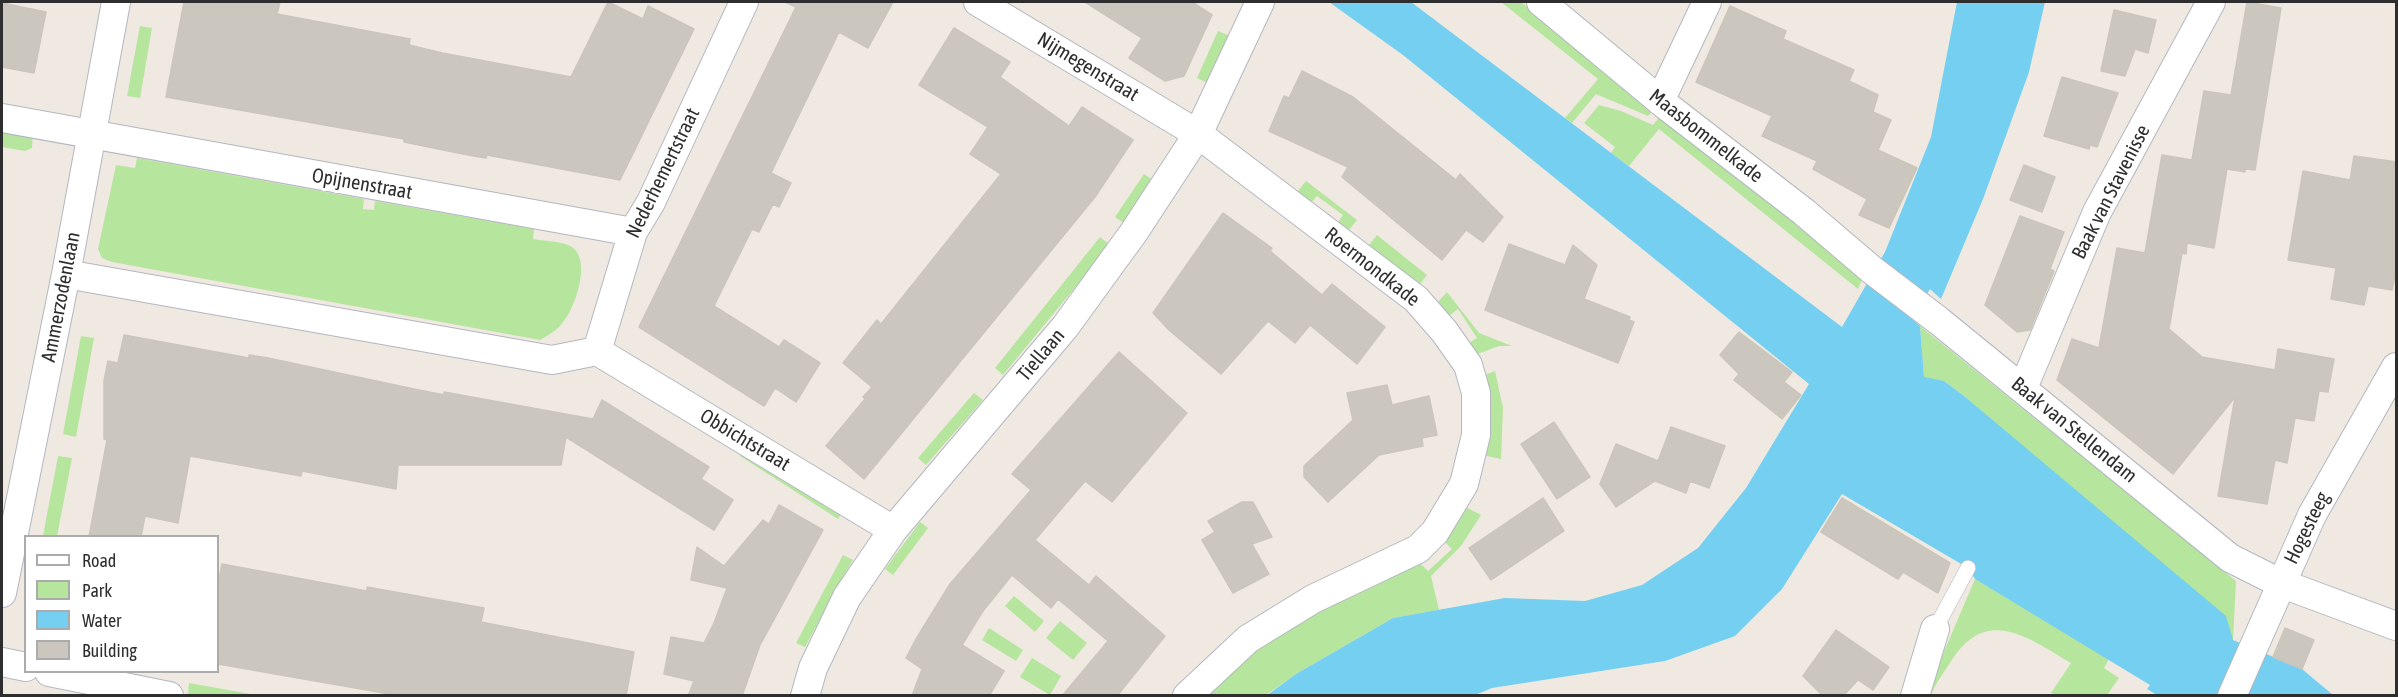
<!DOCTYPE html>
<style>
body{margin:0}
#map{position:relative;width:2398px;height:697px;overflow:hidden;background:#efe9e1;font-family:"Asap Condensed",sans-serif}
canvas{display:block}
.frame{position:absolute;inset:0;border:3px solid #2e2e2e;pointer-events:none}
.legend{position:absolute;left:24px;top:535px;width:195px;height:138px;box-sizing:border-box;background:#fff;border:2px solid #ababab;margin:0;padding:8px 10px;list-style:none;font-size:18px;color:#2e2e2e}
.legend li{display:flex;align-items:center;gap:12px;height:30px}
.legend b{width:30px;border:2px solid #ababab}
</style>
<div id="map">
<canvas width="2398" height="697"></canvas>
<div class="frame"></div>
<ul class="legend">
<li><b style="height:8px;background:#fff"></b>Road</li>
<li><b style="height:16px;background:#b6e59e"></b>Park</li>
<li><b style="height:16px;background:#75cff0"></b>Water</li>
<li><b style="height:16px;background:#cbc7bf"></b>Building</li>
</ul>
</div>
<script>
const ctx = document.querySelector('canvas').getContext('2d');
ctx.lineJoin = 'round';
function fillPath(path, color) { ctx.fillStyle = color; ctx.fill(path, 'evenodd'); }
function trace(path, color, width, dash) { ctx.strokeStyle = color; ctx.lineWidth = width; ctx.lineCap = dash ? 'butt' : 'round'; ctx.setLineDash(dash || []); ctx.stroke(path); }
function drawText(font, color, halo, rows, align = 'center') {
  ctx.font = font + ' "Asap Condensed",sans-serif'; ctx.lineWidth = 6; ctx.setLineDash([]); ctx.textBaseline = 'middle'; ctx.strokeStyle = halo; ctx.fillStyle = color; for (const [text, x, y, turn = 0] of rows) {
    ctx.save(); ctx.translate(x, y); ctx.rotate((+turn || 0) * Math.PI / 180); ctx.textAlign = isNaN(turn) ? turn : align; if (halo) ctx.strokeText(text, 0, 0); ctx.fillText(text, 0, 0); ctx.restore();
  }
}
fillPath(new Path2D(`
 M1501,2H1521L1655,109L1648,116L1596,94L1572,123L1565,118L1598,79Z
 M140,26L152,28L140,98L127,96Z
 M1218,31L1230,36L1208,83L1197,78Z
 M1599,105L1621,111L1653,125L1661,115L1863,277L1858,289L1659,129L1629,166L1611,153L1615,147L1584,123Z
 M2,129L33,134L32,148L25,151L2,147Z
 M137,158L364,199L363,209L374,210L375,201L534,229L533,239C544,241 560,241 570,246C594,258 574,313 560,326C554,332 547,336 540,340L112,262L102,258L98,249L116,165L135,168Z
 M1144,174L1153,180L1124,223L1115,217Z
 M1306,181L1357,220L1345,235L1335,227L1343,215L1317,196L1308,206L1294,196Z
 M1377,235L1427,275L1416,289L1365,250Z
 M1100,237L1110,245L1003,375L995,368Z
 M1447,292L1479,333L1512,346H1499L1472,356L1464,346L1477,338L1458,309L1446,318L1435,305Z
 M1920,326L2236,581L2233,640L1964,396L1944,381L1924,378Z
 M81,336L94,338L76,437L63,434Z
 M1495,371L1503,408L1501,459L1482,455L1479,377Z
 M974,393L983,400L926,465L918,458Z
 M744,448L843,511L838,519L740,456Z
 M58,456L72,458L57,536H43Z
 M1464,506L1481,515L1461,546L1431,576L1439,610L1393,618L1296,674L1266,695L1206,696C1236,663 1276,633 1316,613C1350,596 1387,583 1418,561L1428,571L1452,549L1442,539Z
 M920,522L928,528L893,575L885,569Z
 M843,555L853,560L846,572L805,647L796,643Z
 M1975,579L2109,659L2104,668L2119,678L2107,695H2056L2051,693L2071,663C2026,636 1985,605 1950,663C1943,674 1935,684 1931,695L1925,696Z
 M1014,596L1044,621L1035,632L1005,606Z
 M1060,621L1087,643L1073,660L1046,638Z
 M989,628L1023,650L1016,661L982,640Z
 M1032,658L1061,676L1050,695L1020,677Z
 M189,683L256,695L188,694Z`), '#b6e59e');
fillPath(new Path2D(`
 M1329,2H1411L1842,327L1885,252L1931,137L1957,2H2045L2029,72L1983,199L1941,299L1930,289L1912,319L1920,326L1924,377L1944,381L1964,396L2226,616L2233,640L2302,669L2333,695H2157L2147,689L2150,685L1975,579L1968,568L1842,494L1782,589L1735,636L1665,661L1492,688L1475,695L1266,696L1296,674L1393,618L1505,598L1585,601L1642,585L1698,548L1746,488L1809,384L1403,55Z`), '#75cff0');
const building = new Path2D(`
 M184,2H280L277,14L410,39L409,45L442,53L571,77L608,2L643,19L648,6L694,29L620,180L487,155L486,158L468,155L404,142V139L166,97Z
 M785,2H893L868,48L839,32L771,173L791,183L779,207L773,204L759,232L752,229L714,306L779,347L784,340L820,363L796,402L775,388L764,406L639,327L796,7Z
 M1085,2H1192L1212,15L1184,76L1165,81L1129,58L1142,38Z
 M2247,2L2281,8L2255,170L2245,169V172L2227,169L2214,248L2187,243L2186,254L2182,253L2169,329L2202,357L2275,370L2278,349L2334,359L2328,392L2319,391L2314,421L2295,418L2287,463L2275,460L2267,504L2218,496L2235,397L2173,474L2057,380L2072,339L2099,348L2117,248L2145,253L2162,155L2192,160L2204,91L2231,95Z
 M2,3L46,12L34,73L2,67Z
 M1730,6L1786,31L1783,39L1854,70L1849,81L1878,95L1873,112L1891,120L1878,150L1917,168L1889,228L1859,215L1867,199L1813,169L1817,161L1762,136L1772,116L1696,82Z
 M2114,10L2156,20L2148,53L2135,49L2125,76L2101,71Z
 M954,28L1010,62L1000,77L1069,126L1082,107L1133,140L1095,197L864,479L826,446L865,399L863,397L872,387L843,363L877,320L881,324L1001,174L970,154L988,127L919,85Z
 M1302,71L1353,97L1456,180L1460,174L1503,217L1483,242L1466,230L1442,260L1342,177L1348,167L1269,131L1284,96L1289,98Z
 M2062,77L2118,93L2097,147L2090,145L2089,149L2044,136Z
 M2354,156L2397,162V266L2392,290L2368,286L2364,305L2331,299L2336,268L2288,260L2303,171L2350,180Z
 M2024,165L2055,177L2042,212L2010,200Z
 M1223,213L1272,248L1270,251L1322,295L1332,284L1385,327L1357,364L1310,325L1295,343L1268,321L1221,374L1169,330L1153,313Z
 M2020,216L2064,232L2050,269L2054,271L2030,330L2017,332L1985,305Z
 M1509,244L1565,265L1573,245L1597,265L1584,299L1630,317L1629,320L1634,322L1618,363L1485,310Z
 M1739,332L1792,372L1784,382L1801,395L1782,419L1734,380L1739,374L1720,355Z
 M124,335L249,358V355L268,358L414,389L444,395V392L593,419L602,400L709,467L701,479L733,500L714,530L566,437L561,465H398L396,489L302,471L301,476L190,456L178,523L145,516L141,537H89L107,440L104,439V381L108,361L118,363Z
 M1119,352L1187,413L1112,502L1085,481L1035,540L1089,585L1096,576L1165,636L1117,696H1062L1108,641L1058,599L1051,608L1012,575L983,611L962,645L1004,671L989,696H912L922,669L906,658L916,639L950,584L1031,490L1012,474Z
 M1387,385L1392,405L1429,396L1437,435L1422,438L1423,446L1379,455L1328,502L1304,477V466L1353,420L1347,393Z
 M1554,422L1590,477L1557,499L1521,444Z
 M1671,427L1725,446L1709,488L1690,481L1686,493L1655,481L1616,507L1600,484L1616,444L1658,461Z
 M1543,498L1564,531L1491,580L1469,548Z
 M1842,498L1950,563L1938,593L1903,572L1898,579L1821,532Z
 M1242,502H1253L1272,537L1252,544L1269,574L1233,593L1202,540L1215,532L1208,521Z
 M779,505L823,530L760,645L742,696H688L694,681L664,674L671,637L704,643L714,623L727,588L691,580L697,547L724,566L763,520L769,524Z
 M222,564L367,591V587L484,608L481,622L634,652L626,696H401L218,664V585Z
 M2285,628L2314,640L2302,669L2273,657Z
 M1836,630L1889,667L1873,690L1858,680L1843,696H1823L1803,676Z`);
fillPath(building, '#cbc7bf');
trace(building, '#cbc5ba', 1.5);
const service = new Path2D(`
 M1935,629L1968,568`);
const minor = new Path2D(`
 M978,2L1198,134L1416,299L1444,331L1468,365L1476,393V435L1464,484L1435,532L1418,549L1313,599L1248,639L1187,696
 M1541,2L1664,104L1804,212L1872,270L1939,321L2230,558L2280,583L2396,626
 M1660,101L1707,2
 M2,118L633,232
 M66,274L552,360L597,351
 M597,351L633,232L651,202L744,2
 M597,351L893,530
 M2023,388L2097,212L2211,2
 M2,593L66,274L116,2
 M2,662L26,667
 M49,672L169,696
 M805,696L813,668L847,597L893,530L1065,327L1134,232L1198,134L1260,2
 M1915,696L1935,629
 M2232,696L2312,515L2396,367`);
trace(service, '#b4b7c1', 16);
trace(minor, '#b4b7c1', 30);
trace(service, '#fff', 15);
trace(minor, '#fff', 28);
drawText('20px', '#2e2e2e', '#fff', [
 ["Nijmegenstraat",1088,67,31],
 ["Maasbommelkade",1706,136,38],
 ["Nederhemertstraat",663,173,-64],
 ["Opijnenstraat",362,184,10],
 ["Baak van Stavenisse",2111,192,-63],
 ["Roermondkade",1372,267,38],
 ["Ammerzodenlaan",61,297,-79],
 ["Tiellaan",1041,355,-50],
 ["Baak van Stellendam",2074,430,39],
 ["Obbichtstraat",745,440,31],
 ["Hogesteeg",2307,528,-64]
]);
</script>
